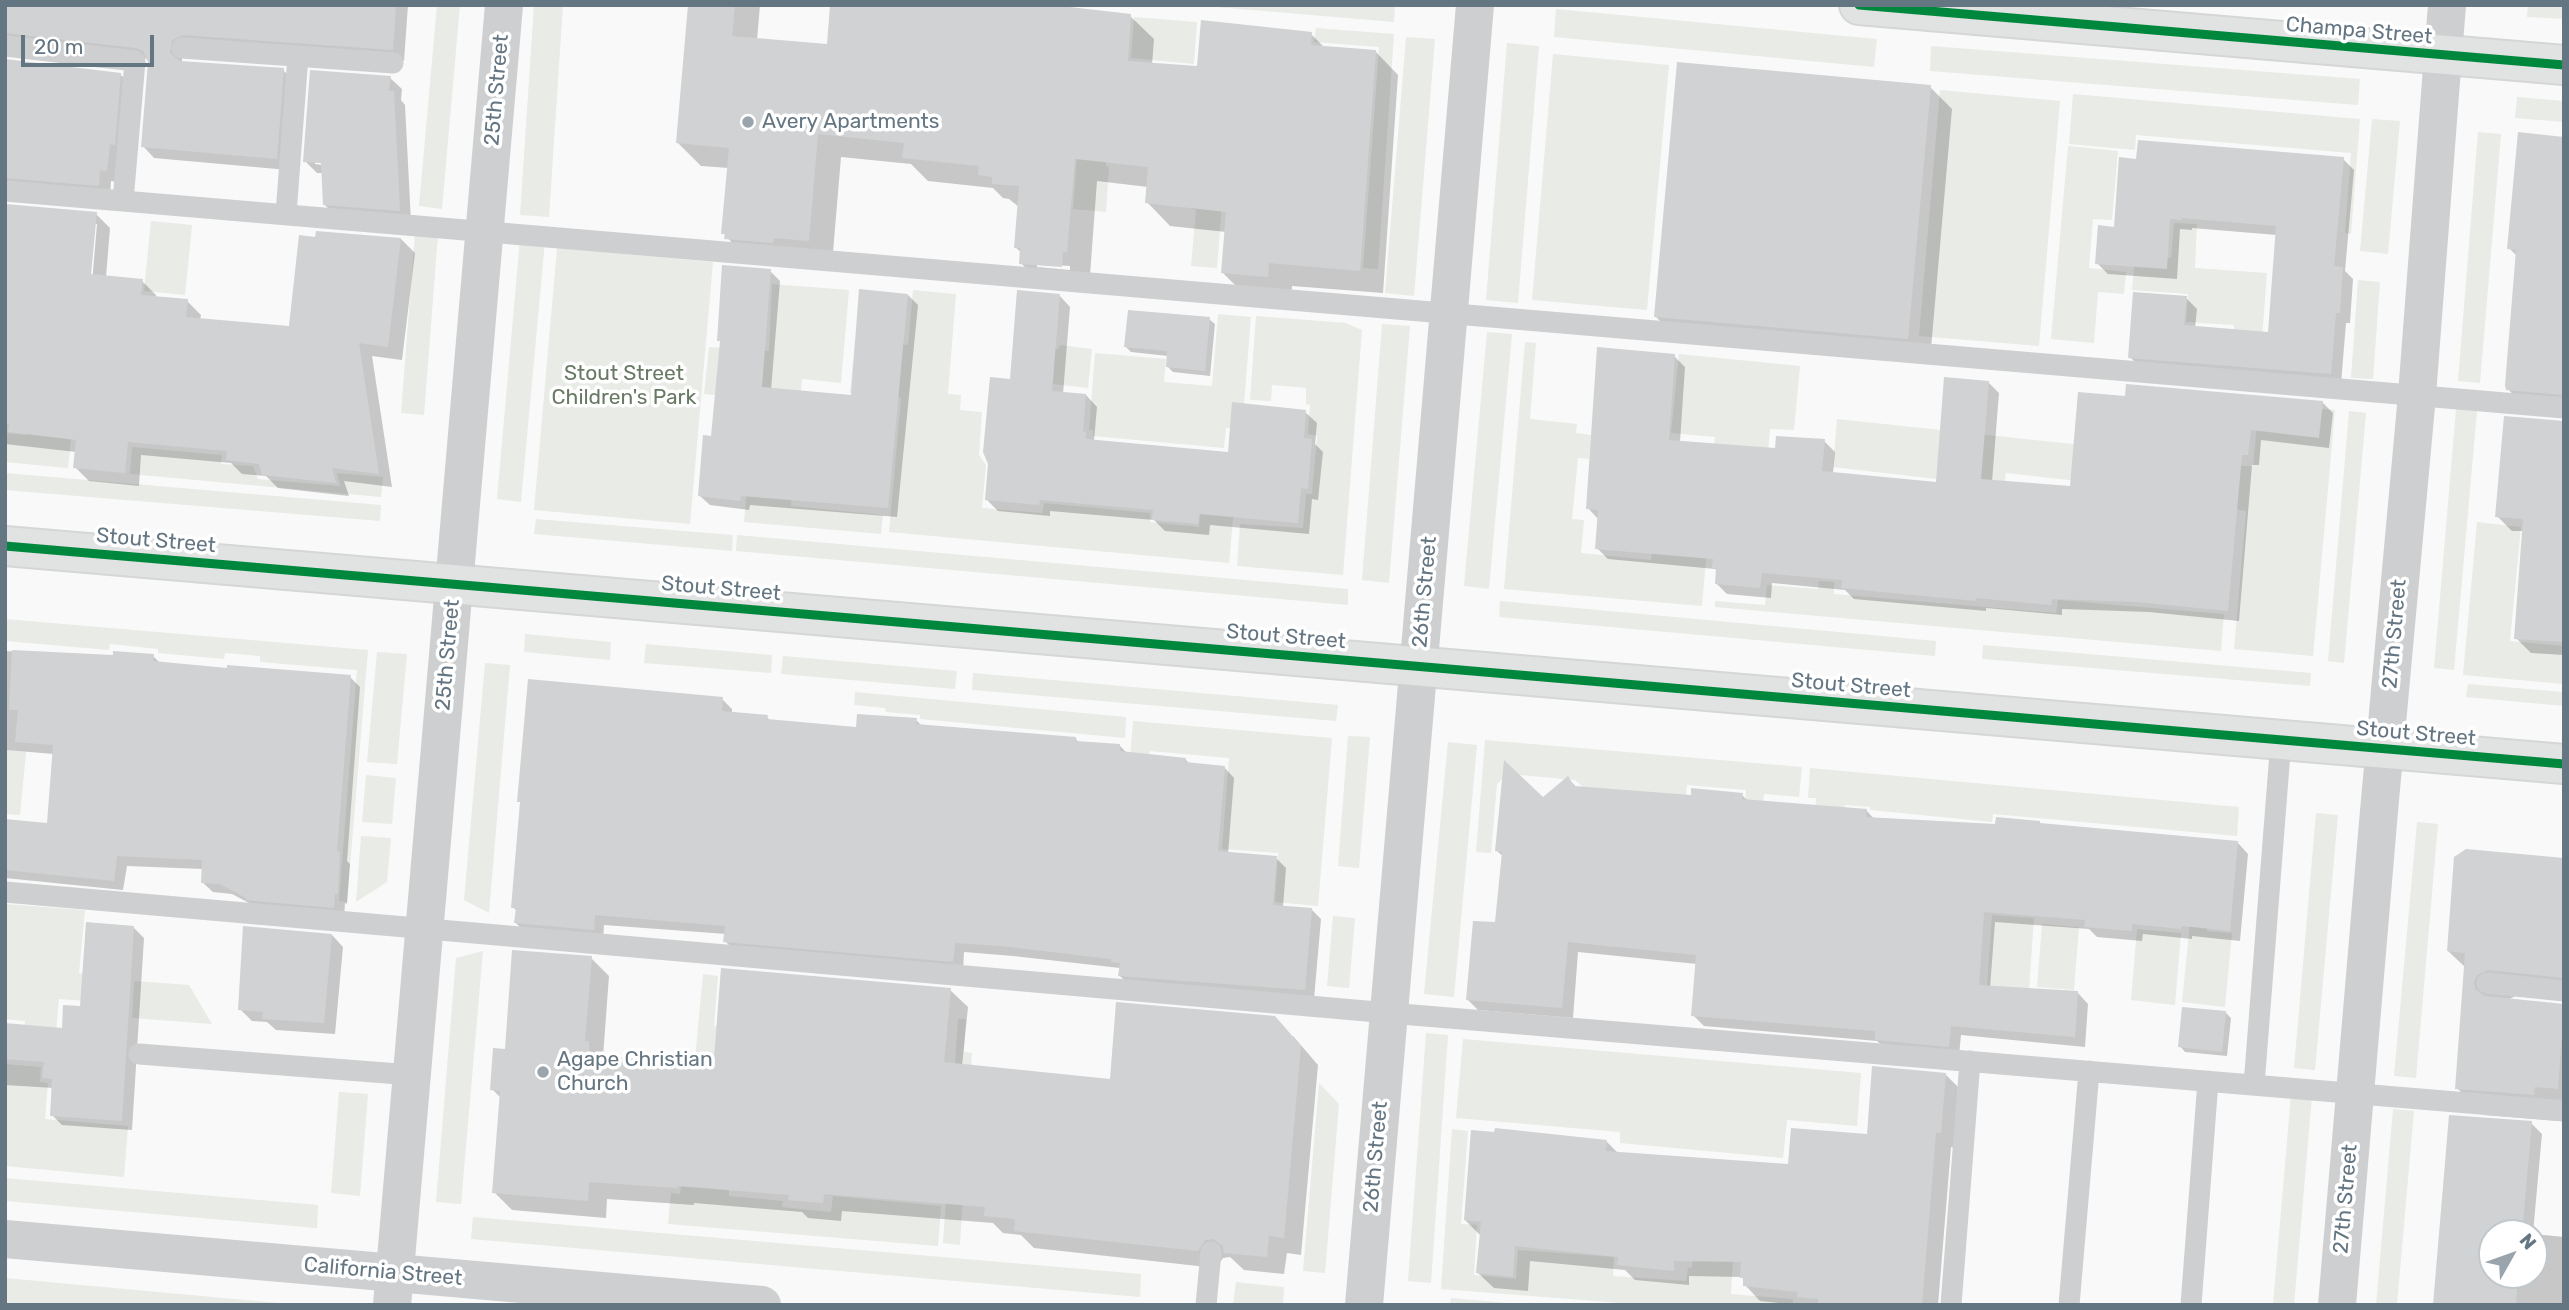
<!DOCTYPE html>
<style>
body{margin:0}
#map{position:relative;width:2569px;height:1310px;overflow:hidden;background:#f9f9f9;font-family:Rubik,sans-serif}
canvas{display:block}
.frame{position:absolute;inset:0;border:7px solid #657683;pointer-events:none}
.north{position:absolute;left:2478px;top:1219px;width:70px;height:70px;box-sizing:border-box;background:#fff;border:2px solid #c1c8cd;border-radius:50%;rotate:50deg;font-size:19px;font-weight:700;line-height:28px;text-align:center;color:#657683}
.north::after{content:'';display:block;margin:auto;width:24px;height:32px;background:#99a4ac;clip-path:polygon(50% 0,100% 100%,50% 72%,0 100%)}
.scale{position:absolute;left:21px;top:35px;width:133px;height:32px;box-sizing:border-box;border:4px solid #657683;border-top:0;padding-left:9px;font-size:21px;line-height:24px;white-space:nowrap;color:#657683;-webkit-text-stroke:5px #fff;paint-order:stroke}
</style>
<div id="map">
<canvas width="2569" height="1310"></canvas>
<div class="frame"></div>
<div class="north">N</div>
<div class="scale">20 m</div>
</div>
<script>
const ctx = document.querySelector('canvas').getContext('2d');
ctx.lineJoin = 'round';
function fillPath(path, color) { ctx.fillStyle = color; ctx.fill(path, 'evenodd'); }
function trace(path, color, width, dash) { ctx.strokeStyle = color; ctx.lineWidth = width; ctx.lineCap = dash ? 'butt' : 'round'; ctx.setLineDash(dash || []); ctx.stroke(path); }
function drawText(font, color, halo, rows, align = 'center') {
  ctx.font = font + ' Rubik,sans-serif'; ctx.lineWidth = 7; ctx.setLineDash([]); ctx.textBaseline = 'middle'; ctx.strokeStyle = halo; ctx.fillStyle = color; for (const [text, x, y, turn = 0] of rows) {
    ctx.save(); ctx.translate(x, y); ctx.rotate((+turn || 0) * Math.PI / 180); ctx.textAlign = isNaN(turn) ? turn : align; if (halo) ctx.strokeText(text, 0, 0); ctx.fillText(text, 0, 0); ctx.restore();
  }
}
fillPath(new Path2D(`
 M437,5H460L442,209L419,206Z
 M534,5H563L549,217L520,215Z
 M1192,5H1395L1394,22Z
 M2528,5H2564V19L2527,17Z
 M1556,9L1877,39L1874,67L1554,37Z
 M1134,17L1197,22L1194,64L1131,58Z
 M1316,28L1394,34L1378,269L1363,268L1379,47L1314,42Z
 M1406,37L1435,39L1414,296L1385,293Z
 M1507,43L1539,46L1518,303L1486,300Z
 M1931,46L2360,79L2358,105L1930,71Z
 M1553,54L1669,65L1647,310L1532,300Z
 M1940,90L2060,101L2039,346L1919,336Z
 M2073,94L2360,119L2351,234L2345,233L2351,153L2136,135L2135,150L2069,144Z
 M2517,97L2564,101V122L2515,118Z
 M2372,119L2400,121L2388,254L2360,251Z
 M1079,128L1108,137L1106,166L1109,167L1106,212L1073,209Z
 M2478,132L2501,134L2480,383L2458,381Z
 M1227,140L1217,268L1191,266L1196,210L1192,209V201Z
 M2068,146L2118,151L2112,220L2093,219L2089,268L2126,272L2124,294L2098,292L2094,343L2051,339Z
 M151,221L192,225L185,295L144,291Z
 M2174,223L2197,224L2195,268L2267,273L2262,339L2232,360L2234,325L2186,322L2188,294L2132,290L2135,255L2171,258Z
 M415,233L438,235L424,415L401,413Z
 M520,239L545,241L521,502L497,499Z
 M557,248L713,262L690,524L534,510Z
 M2358,280L2380,282L2373,379L2351,378Z
 M772,284L849,290L841,383L802,379L791,506L883,515L881,534L744,522L755,399L704,394L709,347L769,351Z
 M913,290L956,294L948,394L961,395L960,410L982,412L979,455L986,465L982,508L1042,513L1044,503L1150,513V522L1199,527L1207,452L1236,486L1229,563L889,532L901,398L850,393L855,340L908,345Z
 M1218,314L1251,317L1242,429L1226,428L1224,448L1093,436V430H1089L1095,353L1166,359L1164,382L1212,386Z
 M1256,316L1346,323L1362,330L1343,575L1237,566L1240,524L1303,528L1306,494H1312L1317,436L1308,434L1310,405L1306,404V388L1272,385L1271,401L1250,400Z
 M1382,324L1410,326L1389,583L1362,580Z
 M1487,332L1512,334L1489,589L1464,586Z
 M1525,342L1536,343L1530,419L1577,424L1576,433L1591,435L1589,459L1578,458L1572,519L1584,520L1581,553L1651,560L1654,520L1712,490L1702,606L1504,589Z
 M1014,345L1058,349L1060,345L1092,349L1088,388L1053,384L1054,365Z
 M1679,354L1800,366L1794,430L1770,429L1765,490L1710,485L1715,437L1671,433Z
 M2259,403L2335,410L2313,656L2234,649L2246,511L2234,509L2238,466H2253Z
 M2456,409L2477,411L2454,670L2434,668Z
 M2349,411L2366,413L2344,663L2328,661Z
 M1837,419L2223,460L2078,481L2006,473L2004,487L1833,467Z
 M28,425L72,430L68,468L5,462V433L26,435Z
 M132,447L222,455L221,464L253,466L258,479L340,486L337,473L383,477L381,497L130,474Z
 M5,473L381,505L380,521L5,490Z
 M536,519L733,535L732,551L534,534Z
 M2477,522L2521,527L2510,641L2564,646V684L2463,675Z
 M737,535L1348,589V605L736,551Z
 M1819,581L1834,582V594L2056,613L2058,600L2224,614L2221,651L1715,607V601L1765,605L1767,585L1818,589Z
 M1500,601L1936,641L1935,656L1499,617Z
 M5,619L368,650L347,902L339,901L357,670L260,662V656L225,653L224,659L158,653V649L110,644L109,650L5,641Z
 M525,634L611,642L610,660L524,652Z
 M646,644L772,655L771,673L644,663Z
 M1983,645L2311,673L2310,686L1982,659Z
 M377,652L407,654L397,764L367,762Z
 M783,656L957,671L955,689L781,674Z
 M485,663L510,665L489,913L464,900Z
 M973,673L1338,705L1336,721L972,690Z
 M2468,684L2564,692V706L2466,697Z
 M855,692L1126,717L1125,738L920,719V715L886,712L885,708L854,705Z
 M1133,721L1332,738L1318,906L1275,902L1278,853L1222,849L1229,758L1150,751L1146,791L1127,796Z
 M1348,736L1370,737L1359,868L1338,866Z
 M1485,740L1802,767L1799,797L1764,794L1763,804L1745,803L1746,790L1687,785L1685,803L1591,794L1575,780L1509,774L1497,784L1491,853L1476,852Z
 M1448,742L1477,745L1454,997L1424,994Z
 M5,750L26,752L20,815L5,814Z
 M1810,768L2239,807L2237,836L1993,814L1992,822L1870,810V807L1845,805L1843,815L1815,812L1816,798H1808Z
 M366,775L396,778L392,824L362,822Z
 M2316,813L2338,815L2315,1070L2294,1068Z
 M2417,822L2438,824L2416,1078L2394,1076Z
 M361,836L391,838L387,882L356,902Z
 M2192,903L2210,906L2207,931L2232,933L2225,1007L2182,1002Z
 M5,904L85,910L79,973L127,977L124,1004L59,999L55,1044L23,1058L25,1021L5,1019Z
 M1992,915L2034,918L2029,990L1987,986Z
 M1333,916L1355,918L1349,988L1327,986Z
 M2042,924L2079,927L2074,990L2037,987Z
 M2137,929L2181,933L2175,1005L2131,1000Z
 M483,951L461,1204L436,1202L456,958Z
 M703,974L718,976L714,1026L742,1029L744,1051L694,1070Z
 M134,981L189,985L212,1024L132,1018Z
 M958,1019H966L964,1052L972,1053L960,1245L943,1243Z
 M1426,1033L1448,1035L1431,1283L1408,1281Z
 M1463,1039L1861,1073L1857,1126L1787,1120L1783,1158L1620,1143V1132L1456,1118Z
 M5,1064L41,1067L40,1082L48,1083L45,1119L128,1126L124,1177L5,1166Z
 M1319,1083L1339,1104L1325,1273L1303,1271Z
 M339,1092L368,1094L360,1196L331,1193Z
 M2291,1094L2312,1096L2294,1305H2273Z
 M2393,1109L2414,1111L2397,1305H2376Z
 M1452,1129L1468,1131L1461,1224L1477,1225L1474,1275L1516,1279L1518,1250L1614,1257L1613,1276L1686,1281L1688,1268L1692,1267L1693,1255L1733,1258L1731,1294L1793,1299V1304L1804,1305H1646L1441,1289Z
 M5,1178L318,1205L317,1228L5,1201Z
 M681,1185L729,1189V1196L783,1201L782,1207L831,1212L833,1196L941,1206L938,1246L668,1224L671,1193L680,1194Z
 M473,1217L1141,1274L1140,1297L471,1239Z
 M5,1278L300,1305H5Z
 M1236,1282L1284,1287L1283,1305H1233Z
 M1451,1298L1529,1305H1450Z`), '#e8ebe6');
fillPath(new Path2D(`
 M5,5H408L404,61L195,46L182,53V63L283,70L295,82L288,170L154,158L143,146L149,59L19,44L5,54Z
 M690,5H760L757,40L829,46L1130,16L1154,39L1152,65L1199,68L1311,34L1325,48L1375,51L1398,75L1383,293L1292,286L1291,299L1246,296L1223,273L1226,232L1170,226L1147,202L1148,187L1097,181L1090,275L1044,287L1021,263L1022,253L1015,247L1019,207L1009,199L1003,198L993,188L928,181L911,164L841,157L832,264L750,262L723,233L729,168L701,166L678,143ZM1037,264L1070,266V270L1037,267Z
 M5,61L120,74L132,86L118,182L111,181L110,197L5,181Z
 M390,78L402,89L401,100L405,105L411,222L336,216L324,204L323,173H317L305,161ZM315,161L329,166L315,164Z
 M1930,87L1952,109L1930,360L1677,338L1655,316Z
 M2564,139V407L2522,404L2508,389L2517,256L2509,248Z
 M2343,159L2354,170L2345,271L2353,279L2350,323H2346L2341,384L2141,368L2130,357L2186,298L2197,309L2195,328L2270,334L2277,235L2192,228V230L2180,229L2177,279L2108,274L2097,263L2116,229Z
 M5,205L96,214L110,228L106,277L142,281L156,295V298L187,301L201,315L200,320L290,328L401,239L415,253L402,360L372,356L392,487L344,481L349,496L278,488L266,476L242,474L231,463L141,455L139,486L89,481L75,467L76,452L5,444ZM94,224H97L92,283H89Z
 M770,271L780,281L771,390L852,397L908,295L918,305L897,517L750,505L749,510L710,505L700,496L712,438L722,343L719,340Z
 M1059,295L1070,307L1063,394L1086,395L1097,407L1094,441L1229,454L1305,412L1317,423L1315,444L1323,452L1318,500L1312,499L1309,534L1210,525L1209,535L1165,531L1154,520L1050,511V516L998,511L987,500L1012,381Z
 M1209,319L1215,324L1210,376L1173,372L1168,367V356L1131,352L1126,347Z
 M1674,356L1685,367L1680,442L1777,450L1824,441L1835,452L1833,473L1938,484L1988,382L1999,393L1992,482L2072,488L2127,398L2322,402L2333,413L2329,448L2261,440L2259,465H2252L2239,621L2149,612L2062,609V615L1986,608V611L1854,599L1845,590L1772,583L1771,598L1727,594L1716,583L1718,571L1715,569L1608,559L1597,548L1599,520L1588,508Z
 M2564,423V655L2531,653L2516,638L2524,531H2512L2497,516Z
 M5,651L115,657L153,656L161,664L350,677L360,687L347,861L350,864L347,904L345,903L344,917L253,905L232,894L213,892L202,882L203,869L127,866L123,890L5,878V820L49,825L54,754L5,750Z
 M722,699L732,709V713L767,717L771,722L857,729L916,720L922,726L1076,739L1079,743L1120,746L1128,754L1185,759L1190,764L1224,767L1234,778L1228,854L1276,858L1286,868L1283,907L1311,909L1321,919L1314,999L1130,986L1120,976V968L1013,956L964,952L963,971L735,951L725,941L726,934L604,925L603,939L526,933L516,923L517,911L513,907L522,804L519,801Z
 M1568,778L1577,788L1692,797L1742,795L1749,802L1866,810L1875,820L1997,826L2042,825L2238,843L2248,854L2240,941L2192,936V939L2143,934L2142,941L2097,937L2089,929L1995,922L1990,988L2078,993L2088,1004L2085,1047L1961,1035L1959,1056L1887,1050L1877,1041L1704,1026L1693,1015L1697,964L1578,952L1573,1018L1478,1010L1467,999L1496,924L1504,857L1497,851L1543,800Z
 M2564,860V1001L2516,996L2507,1000L2564,1005V1113H2561L2560,1121L2484,1115L2457,1088L2466,968L2448,951Z
 M134,928L144,938L132,1130L62,1125L52,1115L54,1088L5,1085V1025L63,1030L81,1007Z
 M332,935L343,947L335,1034L276,1030L267,1022L252,1021L240,1009Z
 M591,958L609,976L603,1057L662,1063L716,1060L950,990L968,1007L962,1066L1111,1081L1293,1036L1318,1065L1301,1255L1287,1253L1284,1274L1244,1270L1230,1257L1223,1258L1216,1268L1034,1248L1021,1235L1003,1233L993,1223L842,1211L841,1221L808,1218L802,1212L694,1203V1205L607,1199L606,1218L512,1210L494,1192L501,1098L492,1089L507,1051Z
 M2226,1013L2231,1018L2227,1056L2185,1052L2180,1046Z
 M1945,1074L1961,1090L1956,1148L1951,1147L1938,1305H1798L1760,1301L1745,1285V1280L1741,1277L1689,1276V1285L1635,1280L1625,1270L1530,1261L1528,1291L1494,1288L1478,1273L1481,1236L1465,1220L1607,1142L1618,1153L1790,1166L1868,1136Z
 M2531,1123L2542,1134L2533,1233H2492V1275H2534V1234L2564,1237V1305H2435Z`), '#0003');
fillPath(new Path2D(`
 M5,5H396L393,50L183,35L172,40L170,53L180,61L284,68L277,159L141,147L148,62L143,51L136,48L5,33Z
 M688,5H735L732,36L827,44L830,5H1052L1131,14L1128,61L1197,66L1201,20L1312,32L1311,45L1376,50L1360,271L1269,263L1268,277L1221,273L1226,212L1145,203L1148,167L1075,159L1067,252H1063L1062,267L1019,264L1020,248H1014L1019,186L992,184V177L978,175L979,166L902,158L904,143L818,134L809,241L774,238L773,243L724,239L725,234H721L729,148L676,143Z
 M5,59L121,73L115,145L110,144L107,171L100,170L99,186L5,178Z
 M1677,62L1931,85L1908,339L1654,317Z
 M310,70L391,76L389,91H394L400,211L323,205L321,163L303,162Z
 M2518,132L2564,137V395L2506,390L2505,385L2516,250L2507,249Z
 M2138,140L2344,157L2334,266L2343,267L2340,313H2336L2331,374L2128,358L2133,292L2187,296L2184,325L2268,332L2276,226L2182,218V220L2170,219L2167,269L2095,264L2098,225L2114,227L2119,157L2136,159Z
 M5,204L97,212L91,274L143,279L141,295L188,299L186,317L289,326L299,235L315,237L316,231L401,238L388,347L359,343L379,474L332,468L336,483L262,475L259,464L226,460L227,451L128,442L125,473L73,468L76,440L8,432L9,424H5Z
 M722,265L771,269L762,387L851,395L859,289L908,294L888,508L741,496L740,501L698,496L703,435L711,436L720,341H717Z
 M1017,290L1060,294L1052,391L1086,394L1083,432L1086,431V439L1228,452L1232,402L1306,410L1304,438L1312,439L1308,489L1301,488L1298,523L1199,514L1198,524L1152,520L1153,510L1040,500L1039,505L985,500L988,464L983,452L990,377L1010,379Z
 M1128,310L1210,317L1205,371L1166,367L1167,351L1124,347Z
 M1597,347L1675,354L1669,440L1775,448L1776,436L1825,439L1822,471L1936,482L1944,377L1989,381L1981,479L2070,486L2078,392L2125,396L2126,384L2323,401L2319,438L2251,430L2248,455H2242L2228,611L2137,602L2052,599L2051,605L1976,598V601L1841,588L1842,580L1762,573L1760,588L1715,584L1716,568H1712L1713,559L1595,549L1598,510L1586,509Z
 M2504,416L2564,421V642L2514,639L2523,519L2495,517Z
 M12,650L113,655V651L154,654L153,661L227,668V665L351,675L337,851L340,852L338,894H335L334,908L245,900L246,898L220,884L201,883L202,860L117,856L114,881L5,870V819L47,823L53,745L15,742L18,710H9Z
 M528,679L723,697L722,711L768,715L767,719L856,727L857,714L917,718L916,724L1076,737V741L1120,744V751L1186,758L1185,762L1225,766L1218,851L1277,856L1273,905L1312,908L1305,990L1118,976L1120,963L1111,962V959L1001,946L955,943L953,962L723,942L725,926L595,915L594,930L514,923L516,908H511L520,802H517Z
 M1504,760L1543,797L1568,776L1574,786L1691,795V788L1743,793L1742,799L1867,809L1866,817L1995,824L1996,817L2040,821V823L2238,841L2230,931L2182,926L2181,929L2132,924V931L2084,927L2085,920L1984,912L1979,985L2078,991L2075,1037L1951,1026L1949,1047L1875,1040V1031L1691,1016L1696,955L1568,942L1562,1008L1466,1000L1473,921L1495,922L1502,852L1495,851Z
 M2466,849L2564,858V978L2488,970L2477,975L2474,982L2475,989L2485,996L2564,1004L2558,1089L2535,1087L2534,1095L2455,1089L2465,953L2447,951L2454,857Z
 M86,922L134,926L122,1121L50,1116L52,1079L42,1078L44,1062L5,1059V1023L62,1028L63,1005L80,1006Z
 M243,926L332,934L324,1023L262,1019L263,1012L238,1010Z
 M512,950L592,956L585,1041H589V1054L661,1061V1052L714,1058L721,968L951,988L944,1062L1110,1079L1116,1002L1275,1016L1301,1046L1284,1238L1269,1236L1267,1257L1224,1253L1223,1246L1213,1239L1205,1240L1198,1251L1014,1231L1015,1219L984,1216L985,1207L824,1194L823,1203L788,1200L789,1195L677,1186V1188L589,1182L588,1201L492,1193L500,1091L490,1090L493,1048L505,1049Z
 M2182,1007L2226,1011L2222,1052L2178,1047Z
 M1872,1066L1946,1073L1941,1133H1936L1922,1305L1818,1303V1299L1797,1297L1798,1292L1743,1286V1278H1740L1741,1262L1674,1261V1271L1617,1265L1618,1257L1515,1246L1513,1277L1476,1273L1481,1222L1464,1220L1471,1130L1494,1132L1495,1128L1607,1140L1606,1151L1788,1164L1791,1128L1867,1134Z
 M2449,1115L2532,1121L2522,1233H2492V1275H2518L2516,1305H2433Z`), '#d0d2d3');
const secondary = new Path2D(`
 M1859,5L2564,65
 M5,546L2564,764`);
trace(secondary, '#d5d6d7', 42);
trace(new Path2D(`
 M5,46L135,61L123,201
 M182,48L393,63
 M5,191L2564,408
 M286,214L298,56
 M5,892L1389,1013L2564,1111
 M2487,983L2564,991
 M139,1054L412,1075
 M2254,1085L2281,740
 M1206,1305L1211,1252
 M1951,1305L1970,1061
 M2069,1305L2089,1071
 M2191,1305L2208,1081`), '#cecfd0', 21);
trace(new Path2D(`
 M2443,55L2447,5
 M392,1305L504,5
 M1364,1305L1475,5`), '#cecfd0', 38);
trace(new Path2D(`
 M5,1239L762,1305
 M2337,1305L2379,811L2417,395L2443,55`), '#cecfd0', 38);
trace(secondary, '#e1e2e2', 38);
trace(new Path2D(`
 M1859,5L2564,65
 M5,546L2564,764`), '#00873e', 9);
for (const [x, y, r, color] of [
 [748,122,7,"#99a4ac"],
 [543,1072,7,"#99a4ac"]
]) { const dot = new Path2D(); dot.arc(x, y, r, 0, 2 * Math.PI); ctx.fillStyle = color; ctx.fill(dot); trace(dot, '#fff', 2.5); }
drawText('21px', '#657683', '#fff', [
 ["Champa Street",2359,31,5],
 ["25th Street",497,90,-85],
 ["Stout Street",156,541,5],
 ["Stout Street",721,589,5],
 ["26th Street",1425,592,-85],
 ["27th Street",2395,634,-85],
 ["Stout Street",1286,637,5],
 ["25th Street",448,655,-85],
 ["Stout Street",1851,686,5],
 ["Stout Street",2416,734,5],
 ["26th Street",1376,1157,-85],
 ["27th Street",2346,1199,-85],
 ["California Street",383,1272,5]
]);
drawText('21px', '#657683', '#fff', [
 ["Avery Apartments",762,122],
 ["Agape Christian",557,1060],
 ["Church",557,1084]
], 'left');
drawText('21px', '#687a64', '#fff', [
 ["Stout Street",624,374],
 ["Children's Park",624,398]
]);
</script>
